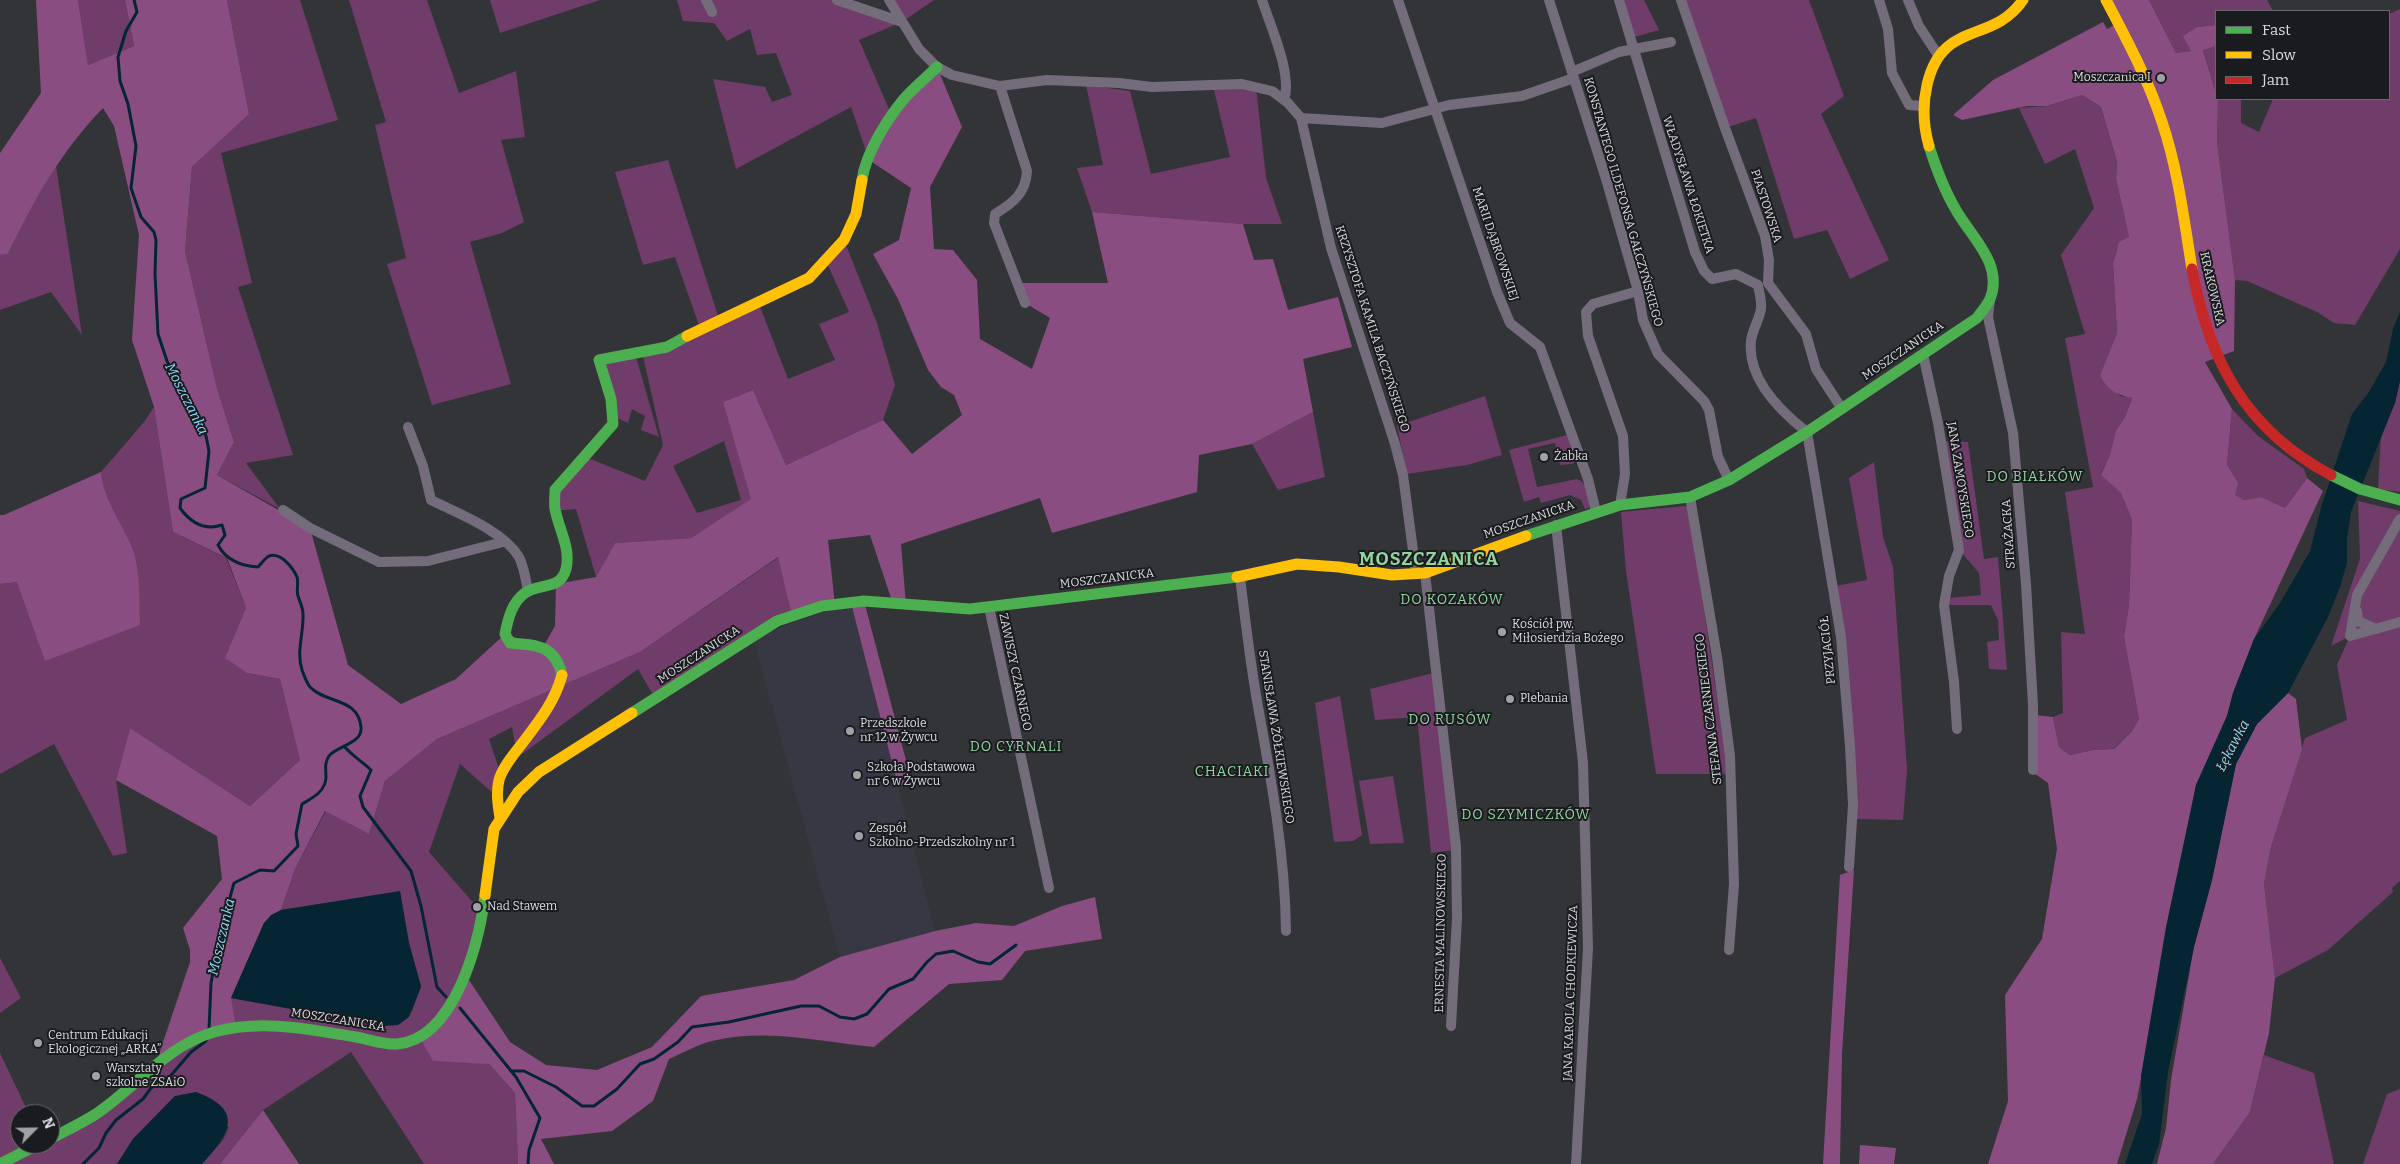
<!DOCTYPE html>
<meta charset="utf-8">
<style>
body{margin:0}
#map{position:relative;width:2400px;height:1164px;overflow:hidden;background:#333438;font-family:Bitter,serif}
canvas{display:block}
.legend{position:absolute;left:2215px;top:10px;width:175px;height:90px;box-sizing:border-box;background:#1a1b1e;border:1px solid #67686c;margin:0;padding:6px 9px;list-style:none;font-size:15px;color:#dbdce0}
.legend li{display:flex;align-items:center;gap:10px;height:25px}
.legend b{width:25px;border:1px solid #67686c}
.north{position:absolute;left:10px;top:1104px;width:50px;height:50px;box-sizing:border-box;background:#1a1b1e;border:1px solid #67686c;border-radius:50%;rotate:67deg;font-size:14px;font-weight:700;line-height:20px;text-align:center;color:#dbdce0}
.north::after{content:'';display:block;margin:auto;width:18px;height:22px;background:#a0a1a5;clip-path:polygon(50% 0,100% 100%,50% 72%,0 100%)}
</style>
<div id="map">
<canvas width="2400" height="1164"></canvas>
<ul class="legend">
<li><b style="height:6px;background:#4caf50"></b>Fast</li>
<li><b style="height:6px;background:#ffc107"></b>Slow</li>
<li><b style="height:6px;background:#c62828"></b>Jam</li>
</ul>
<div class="north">N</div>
</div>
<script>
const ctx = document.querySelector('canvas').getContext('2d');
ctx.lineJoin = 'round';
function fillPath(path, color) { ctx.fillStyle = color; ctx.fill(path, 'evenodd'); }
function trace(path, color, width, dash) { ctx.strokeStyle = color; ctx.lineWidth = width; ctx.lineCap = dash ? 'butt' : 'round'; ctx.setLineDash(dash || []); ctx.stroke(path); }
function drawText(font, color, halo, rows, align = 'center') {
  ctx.font = font + ' Bitter,serif'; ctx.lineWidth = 4; ctx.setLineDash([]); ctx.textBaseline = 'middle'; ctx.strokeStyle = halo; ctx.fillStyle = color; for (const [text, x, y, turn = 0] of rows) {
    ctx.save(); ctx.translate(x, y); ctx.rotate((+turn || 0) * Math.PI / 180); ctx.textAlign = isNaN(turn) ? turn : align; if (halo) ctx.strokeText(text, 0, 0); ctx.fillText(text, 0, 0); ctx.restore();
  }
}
fillPath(new Path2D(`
 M851,603L935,931L840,957L753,637Z`), '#373844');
fillPath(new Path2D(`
 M78,0H125L134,46L88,65Z
 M227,0H300L338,120L221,153L252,283L238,287L293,455L246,463L280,509L217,475L234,442L217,388L185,251L192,167L249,114Z
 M349,0H427L459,93L516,71L525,137L501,140L524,222L502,233L470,242L511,384L432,405L387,264L406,258L375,125L386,122Z
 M490,0H600L500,33Z
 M677,0H837L901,22L889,0H934L902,22L859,40L892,116L869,160L851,107L736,169L713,79L765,87L772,102L792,95L776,53L757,55L750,29L727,41L714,23L683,21Z
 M1619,0H1644L1659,30L1631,38Z
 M1681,0H1809L1844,96L1821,114L1889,260L1850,279L1827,230L1794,239L1756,118L1725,128Z
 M2149,0H2267L2273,11H2216V25L2197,27L2184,36L2191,51L2176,53Z
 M2400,9V249L2355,325L2334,323L2317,312L2247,281L2235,280L2217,142L2218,99H2241V123L2259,132L2273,99H2389V14Z
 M2216,46V94L2203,49Z
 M1086,85L1130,91L1151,174L1230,157L1213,86L1256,87L1266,178L1282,224H1243L1092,212L1077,168L1103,165Z
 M2082,95L2101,107L2117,163L2116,179L2129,237L2117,248L2113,263L2117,333L2100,375L2120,396L2132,397L2125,417L2116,430L2110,454L2101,474L2121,493L2132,520L2129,605L2124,637L2139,719L2132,731L2113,749L2093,750L2070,755L2059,747L2053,717L2063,713L2061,632L2085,634L2065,492L2093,487L2065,338L2085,334L2061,255L2094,208L2075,149L2045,164L2019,108L2047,106Z
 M668,160L719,319L759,304L788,379L835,360L819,324L849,312L826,261L844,240L877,323L895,385L883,420L786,465L753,390L723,402L752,499L691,538L615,543L596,577L576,509L555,511V490L583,456L645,481L663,445L642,352L700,328L675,257L643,265L615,172ZM724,441L741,500L697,513L673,466Z
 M56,166L82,335L51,292L0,310V255L8,254L27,213Z
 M636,357L659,437L641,430L645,416L632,409L628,423L617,418L604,364Z
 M2400,381V492L2378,489L2381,433L2395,403Z
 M1485,396L1502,455L1467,465L1407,474L1397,426Z
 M154,407L173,532L226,558L246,608L226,658L247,673L280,679L300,760L250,806L130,728L116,780L127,853L113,856L54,744L0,774V584L17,582L133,549C120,524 104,499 101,472L144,422Z
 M2232,409L2258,436L2304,469L2307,478L2285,508L2261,497L2244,500L2234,495L2227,465Z
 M1313,412L1325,477L1278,490L1252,444Z
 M1567,435L1576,461L1572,464L1560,465L1555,443L1528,449L1537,487L1577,479C1588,483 1590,498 1589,508L1585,509L1581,500L1570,495L1541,503L1539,497L1524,502L1509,450Z
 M1941,441L1968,442L1984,559L1998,557L2007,670L1989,669L1987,642L1999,640L1998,620L1991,605H1949L1948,598L1981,595L1979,573L1961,552Z
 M1874,462L1883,537L1893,567L1907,770L1903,820L1857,819L1836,586L1867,580L1849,478Z
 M2358,501L2400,511V881L2392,888L2393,892L2328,950L2275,978L2264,884L2271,847L2305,738L2347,720L2337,665L2350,636L2331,646L2360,559Z
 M1685,506L1688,507L1729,774H1656L1626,571L1621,512Z
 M779,557L792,616L656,700L638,669L522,754L516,750L512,727L489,739L501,775L495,795L460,764L429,852L477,907L483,911L433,1061L488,1063L515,1093L518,1164H424L351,1052L263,1110L220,1164H202L223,1140L229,1127L175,1096L133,1139L117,1164H0V1053L29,1114H20V1144H50L96,1114L231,998L385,1026L412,1011L421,986L409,943L400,892L281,910L295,869L326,811L369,834L385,781L437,739L640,652Z
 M1437,672L1454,850L1431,853L1417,717L1375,720L1370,689Z
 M1340,696L1362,835L1353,841L1334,842L1315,703Z
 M1393,776L1404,843L1370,844L1359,781Z
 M0,958L21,998L0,1013Z
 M2264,1055L2314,1073L2334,1164H2213L2250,1112Z
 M2400,1089V1164H2363L2387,1094Z`), '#703c69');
fillPath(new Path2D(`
 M36,0H78L88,65L134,46L125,0H227L249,114L192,167L185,251L217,388L234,442L217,475L310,528L348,665L401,704L456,679L505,634L543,647L555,626L556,584L596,577L615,543L691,538L751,499L723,402L753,390L786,465L883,420L912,454L962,415L954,395L941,387L928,370L898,299L873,254L899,240L911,188L869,160L879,137L937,67L962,127L930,187L934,249L953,250L977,280L980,339L1032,369L1050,318L1025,303L1019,283H1108L1092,212L1243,224L1254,260L1273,259L1288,310L1338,297L1352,347L1303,359L1313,412L1252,444L1199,455L1197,492L1052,533L1040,498L901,544L906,605L893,604L870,535L828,540L835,605L792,616L778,557L640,652L437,739L385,781L369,834L325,811L295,869L281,910L264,923L231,998L236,1027L156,1063L190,962V950L183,928L222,879L217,836L116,780L130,728L250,806L300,760L280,679L247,673L225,658L246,608L227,558L173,532L154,407L132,340L139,235L114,126L103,108C62,150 33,201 8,254L0,255V153L41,93Z
 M2106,0H2149L2176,53L2191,51L2183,36L2197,27L2216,25V46L2203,50L2218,100L2217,142L2235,280L2234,351L2205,362L2232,409L2227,465L2238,483L2235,495L2244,500L2261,497L2285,508L2307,478L2323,491L2254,639L2233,693L2227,716L2196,785L2137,1099L2117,1164H1988L2008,1101L2005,995L2042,939L2057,849L2048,783L2035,774L2034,715L2053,717L2059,747L2070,755L2093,750L2114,749L2132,731L2139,719L2124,637L2129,605L2132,520L2121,493L2101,475L2110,454L2116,430L2125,417L2132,398C2115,394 2108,391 2100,375L2117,333L2113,263L2119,242L2129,237L2116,179L2117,162L2101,107L2082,95L2047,106H2027L1962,120L1953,115L1993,80L2103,22L2107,29L2118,23Z
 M101,472C104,500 121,522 132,547C141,571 139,601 140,625L45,661L17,582L0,584V515H4Z
 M864,601L912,783L898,786L851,603Z
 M2288,693L2296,699L2302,749L2271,847L2264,884L2275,978L2269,1033L2250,1112L2213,1164H2157L2166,1128L2171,1080L2194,946L2212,880L2236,764L2257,724Z
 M1854,870L1842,1054L1840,1162V1164H1823L1840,875Z
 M1095,897L1102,939L1025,951L1002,980L949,984L874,1047C821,1042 765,1028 712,1041C698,1044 683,1053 669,1059L653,1101L612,1131L541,1139L554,1164H518L515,1093L489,1064L433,1061L420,1038L465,974L510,1042L546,1065L597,1070L652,1047L701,996L794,980L840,957L935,931L976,923L1014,926L1062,906Z
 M263,1110L299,1164H220Z
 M1860,1145L1896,1148L1894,1164H1859Z`), '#8a4d82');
fillPath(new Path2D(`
 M2400,312V381L2395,403L2351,512L2347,538V563L2340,587L2328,617L2288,693L2257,724L2236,764L2212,880L2194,947L2168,1072L2159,1144L2152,1164H2125L2142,1114L2141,1076L2166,927L2196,785L2227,716L2233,693L2254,639L2280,603L2310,551L2322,504L2352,414L2369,392L2386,362L2393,329Z
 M400,891L409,943L421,987L409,1017L398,1025L385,1026L231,998L264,923L271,915L281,910Z
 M196,1092C245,1110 230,1134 202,1164H117L133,1139L175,1096Z`), '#052533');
trace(new Path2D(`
 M134,0L137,12L126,31L118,57L120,81L128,104L136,146L131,188L141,217L154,232L156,240L155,274L158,334L167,361L206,436L209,451L205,488L181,499L180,508C191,523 204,531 222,525L225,535L218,545C226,560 241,566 258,567C261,564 265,558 269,556C281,552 293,568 297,577C299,583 296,590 298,596C300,603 303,607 303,614C304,632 296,652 302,670C304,675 307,684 310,687C326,704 358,697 361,727C363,744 336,746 329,756C324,763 326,770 326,778C325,792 312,798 302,804L296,834L298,846L274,871L260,870L234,883L222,926L211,983L209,1029
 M344,746C352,756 362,761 371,770L360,796L363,807L411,871L421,906L437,987L446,997
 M460,1008L516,1077L540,1118L529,1150L528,1164
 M511,1071H524L556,1087L582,1106H594L617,1089L640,1064L654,1059L678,1042L692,1027L729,1022L801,1006H819L840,1017L854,1019L867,1014L889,989L913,979L927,962L936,954L953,951L978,962L990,964L1016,945
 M83,1164L99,1148L106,1133L116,1120L143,1099L151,1088L167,1080L191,1052L206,1041`), '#052533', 3);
trace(new Path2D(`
 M706,0L712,12
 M837,0L902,22
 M889,0L919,49L937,67L952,75L1000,86L1047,80L1119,83L1152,87L1242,84L1272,91L1288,103L1301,118L1331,248L1395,444L1403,475L1416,573
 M1262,0C1270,25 1293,75 1284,100
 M1398,0L1497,292L1510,323L1540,347L1588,479L1596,512
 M1549,0L1606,179L1638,291L1643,320L1658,354L1704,401L1709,410L1718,457L1729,480
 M1619,0L1695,252L1704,271L1712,279L1736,274L1758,285C1759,292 1762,301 1761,308C1760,319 1752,330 1751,341C1747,379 1780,411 1807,432L1841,637L1850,746L1853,805L1849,867
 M1681,0L1725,128L1765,236L1769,260L1768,283L1806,334L1816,369L1842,409
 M1879,0L1888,29L1892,73L1909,105L1922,106
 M1908,0L1919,26L1938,55
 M1572,72L1619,52L1671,42
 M1000,86L1027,171C1026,193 1013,203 995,214L994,223L1025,303
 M1301,118L1382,123L1449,105L1522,96L1574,78
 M1990,300L1988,317L2013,433L2026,584L2033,705V770
 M1923,354L1938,423L1959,550L1949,576L1944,605L1954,682L1957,729
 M408,427L423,466L431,500C457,513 504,531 519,557C524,567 526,580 528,591
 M1690,497L1717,657L1730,756L1734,884L1729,950
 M1620,505L1625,474L1623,436L1588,336L1586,312L1593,304L1638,291
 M283,510L310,528L379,562L428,561L503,542
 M2400,519L2357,595L2350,636L2400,622
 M1556,525L1583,763L1588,948L1576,1164
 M1425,573L1456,847L1457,918L1451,1026
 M1240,577C1245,619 1250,660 1257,701C1271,778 1285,853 1286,931
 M989,607L1049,888
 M2357,611L2358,621L2376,629`), '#746c7b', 10);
trace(new Path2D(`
 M862,180C866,153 886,121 903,100C913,88 926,78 937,67
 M2331,475L2360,489L2400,500
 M1526,536L1620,505L1690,497L1729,480L1807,432L1977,318C1981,312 1987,306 1990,299C2004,264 1971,237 1956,210C1944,190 1936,168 1929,146
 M562,675C555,645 537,645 510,643L505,634C508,619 512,602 525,593C539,583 561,590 566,569C571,548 559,530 555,509C554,503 555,496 555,490L613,424L611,399L599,360L667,347L687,336
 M632,713L777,621L822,606L864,601L970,609L1237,577
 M50,1139C65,1131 82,1123 96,1114C136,1087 166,1046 214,1032C261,1019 308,1029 356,1037C368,1039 384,1045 397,1044C455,1039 479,943 485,895
 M0,1164L39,1144`), '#4caf50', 11);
trace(new Path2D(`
 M2106,0C2127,40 2148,79 2162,122C2178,169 2184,220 2192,269
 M1929,146C1923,125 1922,107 1927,85C1942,19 1992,45 2023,0
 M687,336L809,278L844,240L856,214L862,180
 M1237,577L1297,564L1339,567L1392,575L1425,573L1526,536
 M500,818C498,805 496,793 499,780C503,766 515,753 524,741C540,720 555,701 562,675
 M485,895L494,829L518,792L539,772L632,713`), '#ffc107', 11);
trace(new Path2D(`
 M2192,269C2209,361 2246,430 2331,475`), '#c62828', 11);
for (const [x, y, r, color] of [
 [2161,78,5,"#a0a1a5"],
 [1544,457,5,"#a0a1a5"],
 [1502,632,5,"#a0a1a5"],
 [1510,699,5,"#a0a1a5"],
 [850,731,5,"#a0a1a5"],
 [857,775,5,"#a0a1a5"],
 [859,836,5,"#a0a1a5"],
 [477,907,5,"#a0a1a5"],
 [38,1043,5,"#a0a1a5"],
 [96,1076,5,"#a0a1a5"]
]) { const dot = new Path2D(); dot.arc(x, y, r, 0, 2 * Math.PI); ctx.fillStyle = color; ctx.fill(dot); trace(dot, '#1a1b1e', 2); }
drawText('12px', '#dbdce0', '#1a1b1e', [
 ["Moszczanica I",2151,78,"right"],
 ["Żabka",1554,457],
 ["Kościół pw.",1512,625],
 ["Miłosierdzia Bożego",1512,639],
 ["Plebania",1520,699],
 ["Przedszkole",860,724],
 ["nr 12 w Żywcu",860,738],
 ["Szkoła Podstawowa",867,768],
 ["nr 6 w Żywcu",867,782],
 ["Zespół",869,829],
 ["Szkolno-Przedszkolny nr 1",869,843],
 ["Nad Stawem",487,907],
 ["Centrum Edukacji",48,1036],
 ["Ekologicznej „ARKA”",48,1050],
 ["Warsztaty",106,1069],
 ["szkolne ZSAiO",106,1083]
], 'left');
drawText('12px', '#dbdce0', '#1a1b1e', [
 ["WŁADYSŁAWA ŁOKIETKA",1688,185,72],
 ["KONSTANTEGO ILDEFONSA GAŁCZYŃSKIEGO",1623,202,74],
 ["PIASTOWSKA",1766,206,72],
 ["MARII DĄBROWSKIEJ",1495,244,71],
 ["KRAKOWSKA",2212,289,77],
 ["KRZYSZTOFA KAMILA BACZYŃSKIEGO",1372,329,72],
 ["MOSZCZANICKA",1903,351,-34],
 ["JANA ZAMOYSKIEGO",1960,480,81],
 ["MOSZCZANICKA",1529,520,-19],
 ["STRAŻACKA",2009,534,-94],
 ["MOSZCZANICKA",1107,579,-7],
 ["PRZYJACIÓŁ",1828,650,-96],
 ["MOSZCZANICKA",699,655,-33],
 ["ZAWISZY CZARNEGO",1015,672,78],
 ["STEFANA CZARNIECKIEGO",1709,709,-97],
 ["STANISŁAWA ŻÓŁKIEWSKIEGO",1276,737,81],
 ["ERNESTA MALINOWSKIEGO",1441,933,-89],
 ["JANA KAROLA CHODKIEWICZA",1571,993,-88],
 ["MOSZCZANICKA",338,1020,9]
]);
drawText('italic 14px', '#8ad9fd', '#1a1b1e', [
 ["Moszczanka",186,399,63],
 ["Łękawka",2233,746,-62],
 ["Moszczanka",222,937,-77]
]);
ctx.letterSpacing = '1px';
drawText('14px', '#92d39e', '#1a1b1e', [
 ["DO BIAŁKÓW",2035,477],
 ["DO KOZAKÓW",1452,600],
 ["DO RUSÓW",1450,720],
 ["DO CYRNALI",1016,747],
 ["CHACIAKI",1232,772],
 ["DO SZYMICZKÓW",1526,815]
]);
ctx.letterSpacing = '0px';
ctx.letterSpacing = '1px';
drawText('bold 18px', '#92d39e', '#1a1b1e', [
 ["MOSZCZANICA",1429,560]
]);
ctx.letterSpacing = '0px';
</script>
